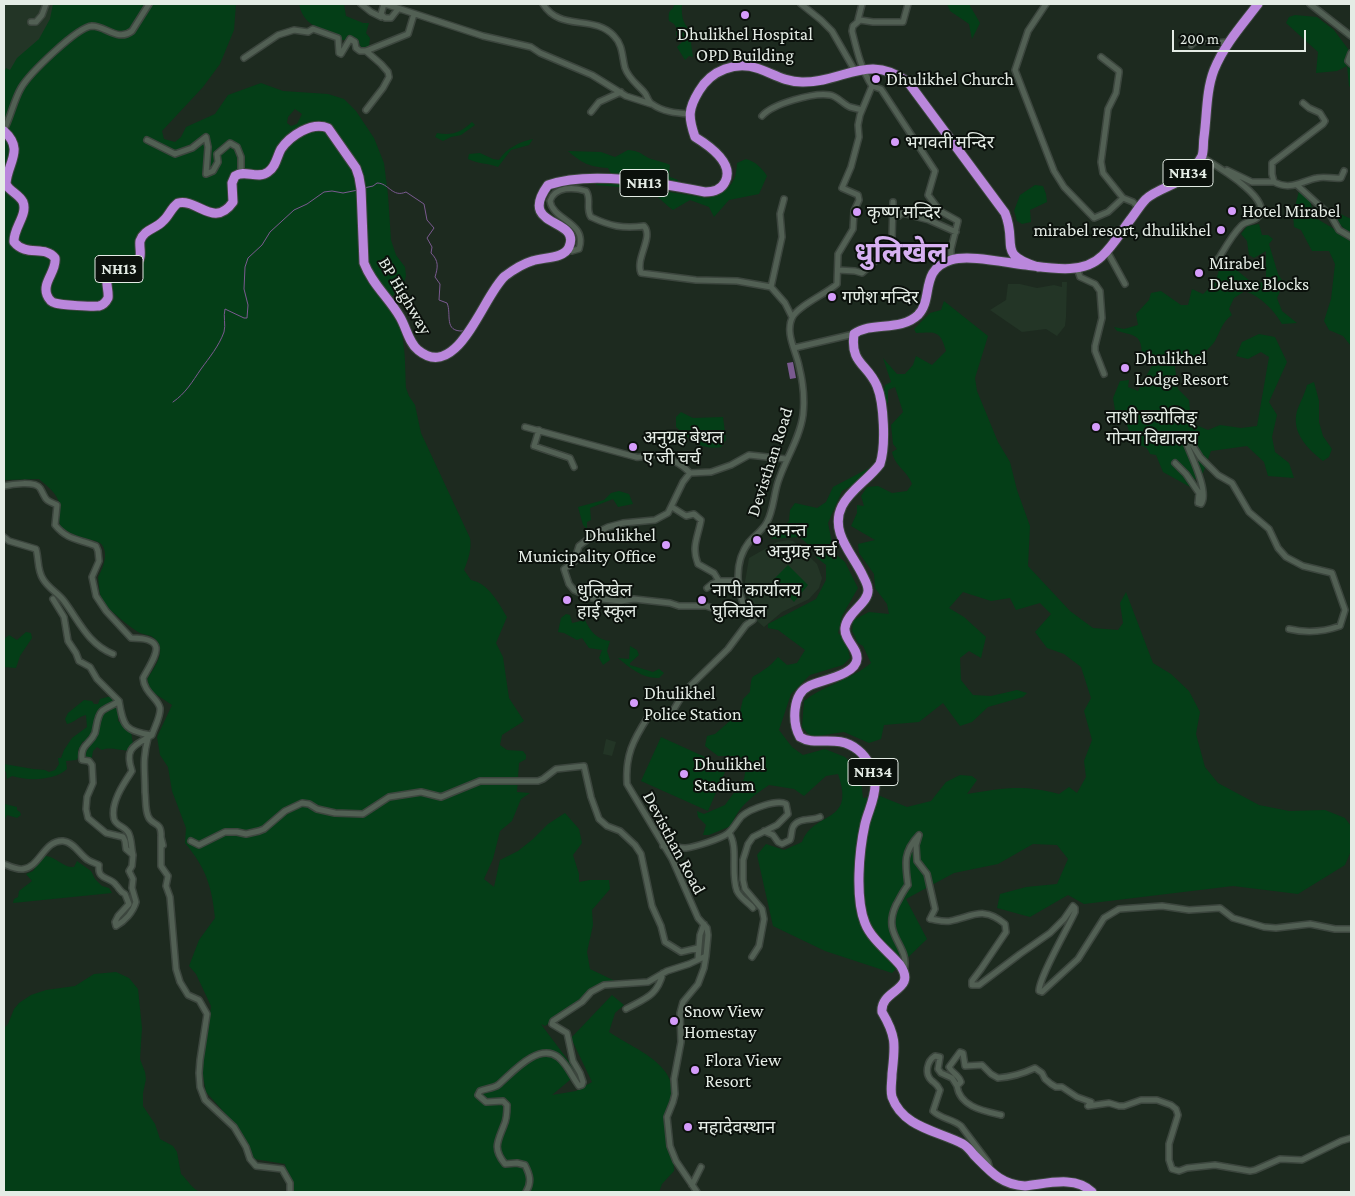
<!DOCTYPE html>
<meta charset="utf-8">
<style>
body{margin:0}
#map{position:relative;width:1355px;height:1196px;overflow:hidden;background:#1d2a1f;font-family:"Crimson Pro",serif}
canvas{display:block}
.frame{position:absolute;inset:0;border:5px solid #e4ece5;pointer-events:none}
.scale{position:absolute;left:1172px;top:30px;width:134px;height:22px;box-sizing:border-box;border:2px solid #e4ece5;border-top:0;padding-left:6px;font-size:15px;line-height:18px;white-space:nowrap;color:#e4ece5;-webkit-text-stroke:4px #0b110c;paint-order:stroke}
</style>
<div id="map">
<canvas width="1355" height="1196"></canvas>
<div class="frame"></div>
<div class="scale">200 m</div>
</div>
<script>
const ctx = document.querySelector('canvas').getContext('2d');
ctx.lineJoin = 'round';
function fillPath(path, color) { ctx.fillStyle = color; ctx.fill(path, 'evenodd'); }
function trace(path, color, width, dash) { ctx.strokeStyle = color; ctx.lineWidth = width; ctx.lineCap = dash ? 'butt' : 'round'; ctx.setLineDash(dash || []); ctx.stroke(path); }
function drawText(font, color, halo, rows, align = 'center') {
  ctx.font = font + ' "Crimson Pro","Noto Sans Devanagari",serif'; ctx.lineWidth = 4; ctx.setLineDash([]); ctx.textBaseline = 'middle'; ctx.strokeStyle = halo; ctx.fillStyle = color; for (const [text, x, y, turn = 0] of rows) {
    ctx.save(); ctx.translate(x, y); ctx.rotate((+turn || 0) * Math.PI / 180); ctx.textAlign = isNaN(turn) ? turn : align; if (halo) ctx.strokeText(text, 0, 0); ctx.fillText(text, 0, 0); ctx.restore();
  }
}
fillPath(new Path2D(`
 M4,4H160L4,115Z
 M1062,282H1067L1066,317L1065,326L1057,336L1046,329L1022,332L990,310L1006,300L1008,284H1020L1037,288L1054,285L1062,287Z
 M788,540L793,541L817,564L822,578L819,588L809,599L782,612L764,627L757,621L749,600L745,582L749,558L777,542Z
 M606,739L616,742L612,756L603,754Z`), '#233526');
fillPath(new Path2D(`
 M53,4H236L234,30L220,64L203,87L162,131L164,139L175,142L181,137L186,127L215,114L228,95L261,83L283,91L328,94L344,99L356,111L374,138L384,163L388,195L391,240L396,255L405,267L406,276L404,283L390,299L370,271L367,262L361,178L358,167L346,151L329,123C309,121 302,126 286,137L289,143C301,137 314,125 327,130L353,169L357,178L359,192L363,264C370,284 387,297 396,316C406,335 405,366 406,388L409,396L415,405L421,433L470,538C472,549 468,560 464,570L471,580C489,584 498,602 507,617L496,643L503,657L509,698L524,721L502,735L500,745L507,750L523,751L526,755V759L519,763L517,792L530,793L521,799L512,821L500,831L493,859L484,879L494,887L500,860L518,851L533,839L548,824L565,813L579,829L582,843L573,855L579,874V882L590,880H609L610,889L592,910L593,925L587,952L590,969L615,981L589,994L545,1026L541,1024C553,1041 566,1056 577,1074L552,1095L576,1091L592,1082L571,1038L612,995L624,1005L615,1013L609,1032C639,1052 691,1069 665,1114L673,1149L674,1171L662,1184L659,1192H291L285,1164L254,1159L240,1130L206,1092L201,1066L209,1026L211,1006L196,974L189,966L199,940L215,918C212,887 206,868 185,843L186,828L172,791L168,767L160,755L157,737L172,705L151,691L147,679C155,667 170,647 151,636C147,635 143,634 140,633C132,629 105,607 102,600C99,593 99,584 98,577C103,569 110,551 100,543C95,540 86,539 80,537C74,535 68,532 62,528C57,521 60,516 60,509C60,495 48,487 39,479L4,480V72L6,68L10,70L17,58L39,39L50,19ZM295,109L302,114L297,124L291,126L287,123L288,117Z
 M299,4H344L346,16L363,23H369L366,33L370,38L369,46L365,49L361,47L358,41L353,37L347,40H342C325,26 305,31 299,4Z
 M675,4H682C681,17 683,26 694,33L691,43L693,57L689,56L685,60L677,47L682,42L676,35C677,27 676,24 669,21C668,8 671,13 675,4Z
 M947,4H969L980,23L972,39L969,24L950,11Z
 M1295,15L1317,17L1334,30L1351,53V64L1348,66L1351,67V88L1349,86L1347,66L1337,71L1316,73L1318,52L1286,23L1289,17Z
 M472,122L475,125L461,135L451,137L443,141L435,137L437,133C453,136 461,132 472,122Z
 M533,139L529,145L511,150L498,167C488,163 478,164 468,159L469,154L480,153L493,159L499,160C507,148 519,142 533,139Z
 M628,150C643,151 644,158 655,160C661,162 664,162 670,165L669,172L670,177L678,180V184L617,177L610,172L608,168C589,167 582,163 568,151L601,152L615,157Z
 M746,159C756,162 762,168 767,176L759,194L729,200L714,217L709,207L690,200L673,210C667,206 660,198 655,195C642,189 611,186 596,185V182L625,185L708,198C728,189 736,186 737,163Z
 M1035,185L1043,186L1046,194L1047,202L1030,210L1031,222L1022,224L1017,221L1014,211L1020,195Z
 M1299,191L1310,200L1314,217L1351,239V346L1343,336L1329,330L1324,321L1331,299L1335,264L1329,251H1312L1301,230L1294,227L1293,214Z
 M1332,210L1351,219V236L1334,218Z
 M1259,224L1262,235H1268L1273,239L1269,244L1278,274L1284,283L1277,298L1282,311L1297,323L1282,324C1273,309 1261,297 1245,291L1234,298L1229,309L1232,315C1222,322 1220,332 1215,341C1209,350 1199,356 1191,362L1170,354L1174,361L1178,389L1189,400L1191,423L1208,430L1220,425L1241,428L1257,426L1269,357L1261,352L1248,359L1236,356L1242,342L1259,334L1275,337L1287,362L1269,402L1277,415L1272,437L1275,452L1289,463L1294,478L1268,476L1264,462L1247,446L1211,451L1203,473L1195,479L1192,488L1163,472L1156,455L1150,454L1147,448L1133,442L1127,425L1116,416L1113,398L1120,381L1129,380L1128,387L1138,391L1154,362L1142,358C1142,335 1137,336 1117,331L1114,327L1124,329L1138,325L1136,314L1149,300L1151,293L1161,291L1181,305H1188L1192,289L1203,294L1215,283L1220,267L1228,263L1250,281L1266,283V251L1254,258L1249,255L1247,241L1241,234L1247,226Z
 M944,301L988,336L975,378L977,391L998,442L1010,462L1017,490L1030,526L1028,566L1070,611L1093,628L1118,630L1123,623L1120,603L1126,592L1153,663L1171,674L1189,691L1200,712L1196,734L1205,767L1218,783L1259,805L1289,811L1325,810L1345,818L1351,826V851L1345,865L1298,894L1233,886L1084,904L1068,895L1030,917L997,908L1000,894L1026,887L1057,884L1068,859L1057,845L1033,844L998,864L954,873L906,899L927,939L892,973L825,951L773,926L757,855L766,844L784,850L802,842C814,810 856,825 838,774L826,776L804,796L794,789L769,785C752,797 739,805 731,826L709,835H703L706,825L698,817L697,811L704,814L725,805L744,779L747,760L736,756H718L705,746L707,736L715,734L740,712L743,699L750,692C752,671 751,680 765,669C770,666 774,661 778,657L787,665L797,663L805,650L778,630L768,628V624L816,599L826,580V565L816,557V552L800,537L771,539L789,521L790,510L795,503L817,508L826,502L833,487L875,465L864,479L842,491L828,523L834,553L845,562L858,588L842,616L838,633L846,641L850,658L843,665L810,675L791,694L779,730L792,747L803,755L825,749L845,757L860,772L863,798L880,796L907,807L931,801L946,782L960,775L972,776L977,780L967,794C1003,788 1023,784 1059,794L1069,787L1077,793L1086,777L1084,761L1092,740L1084,711L1091,698L1081,667L1064,654L1047,648L1035,632L1051,614L1040,603L1016,610L1010,598L991,601L963,592L949,608L964,617L986,637L981,658L969,651L960,658L961,680L973,695L991,696L1017,690L1027,693L1023,697L988,707L972,722L960,726L943,703L919,722L884,725L881,739L869,743L844,732L811,737L802,727L804,701C824,685 851,680 871,663L863,646L858,643L852,631L853,620L869,612L889,614L887,604L875,588L874,574L859,553L858,544L875,540L851,526L857,513V505L864,506L861,496L867,487L878,486L892,493L907,491L912,484C907,470 895,467 892,452L897,449L893,444L891,425L903,412L895,387L888,390V404L883,396L885,385L891,382L883,358L897,374H905L913,365L916,356L932,365L946,351C940,330 936,332 916,333L914,329L930,313L941,310Z
 M1314,382L1319,401V422L1323,436L1332,449L1329,457L1323,461C1308,449 1291,433 1297,411C1300,402 1305,394 1307,385Z
 M681,412L693,418L723,417L726,440L721,447C701,451 690,439 676,427V417Z
 M619,491L629,494L633,504L618,507L613,499L590,508L591,520L587,522V529L583,525L578,507L604,500L611,493Z
 M788,565L808,585L794,602L773,580Z
 M566,614L570,615L572,623L585,620C590,631 597,640 610,641L607,651L610,660L603,665L599,658L602,650L589,648L582,638L577,640L564,633L558,632L561,618Z
 M26,632L31,633L32,638L20,656L16,668L4,667V639L9,635L17,640Z
 M630,646L637,650L639,655L630,663V665L653,672L659,669L664,673L659,678C643,679 630,668 618,658L629,659Z
 M111,696C119,702 118,712 118,721C123,724 125,729 131,732L133,744L131,750C121,752 112,746 102,750L97,747L93,751L91,762L86,761L84,751L89,748L83,741L78,750L79,757L76,760L66,761L67,769C54,781 28,781 12,776L7,779L6,772L4,770V764L33,769L45,770L49,772L55,770L59,764L58,758H61L64,750L72,738L87,727L86,715C79,716 74,723 67,724L65,719L68,713L84,700L92,701L94,704H98L100,699Z
 M661,737L727,767L708,811L641,781Z
 M4,802L5,804L17,807V810L20,812L21,815L17,818L7,815L4,821Z
 M46,856C57,857 63,868 74,867L77,861L91,871L95,879L102,886L109,888L112,893L13,903L14,899L18,897L19,891L32,881L26,874L33,871L35,868L30,863L33,859Z
 M116,972L129,978L138,989L142,1028L140,1059L145,1072L146,1079L143,1093V1106L155,1124L160,1139L173,1146L177,1152L181,1174C188,1180 192,1189 200,1192H4V1028L8,1024L14,1009L19,1003L31,995L46,990L75,986L94,974Z`), '#043e17');
fillPath(new Path2D(`
 M793,362L796,378L790,379L787,363Z`), '#7a5a90');
trace(new Path2D(`
 M364,188L373,186L377,183C389,183 392,198 406,192L424,204L427,220L434,228L427,238L432,247L431,253C439,261 438,267 435,277L440,284L439,300L447,303C452,314 443,332 463,331
 M173,402C186,393 192,382 201,369C209,358 219,346 224,332C226,325 223,316 225,309L244,318H247L248,305L244,289L245,267L248,258L262,245L270,232L294,210L307,204L324,192L332,191L343,193L358,190`), '#7a5a90', 1);
const street = new Path2D(`
 M361,4L371,12L381,17
 M384,4L381,14L385,18H391L398,9
 M385,4L483,36L531,47L540,53L592,75L626,96L651,104
 M543,4C560,32 594,14 614,36C623,45 622,57 625,68C629,79 636,83 644,92C647,95 648,102 652,104C663,112 676,113 689,114
 M801,4L821,20L832,31L855,71
 M908,4L903,22H873L860,20L853,26L852,31C857,51 861,69 872,86L881,89L935,171L928,195L940,211L958,221L951,249V259
 M1046,4L1028,31L1015,70L1054,171L1064,187L1094,218L1108,212L1123,198
 M1310,4L1351,36
 M858,20L862,4
 M31,22H36L42,15L46,4
 M1191,45C1198,37 1207,41 1216,42C1220,43 1224,42 1229,42
 M366,51L381,64L388,72L389,77L383,88L366,110
 M1351,53L1348,61L1351,64
 M1101,57L1119,71V73L1116,93L1108,109L1101,162L1103,173L1123,198L1133,202L1139,208
 M244,58L278,35L294,30L308,32L313,29L338,38L339,53L341,54L350,39L355,42L356,48L360,51H366L408,34L414,14
 M1303,103L1309,108L1320,113L1325,121L1323,124L1272,163V174L1274,182C1291,191 1301,181 1317,178C1325,176 1333,179 1341,178L1344,171
 M591,112L599,102L621,92
 M762,116C772,104 814,92 830,95C837,96 843,104 850,107C854,108 858,109 862,110
 M4,130C11,116 14,100 21,88C29,74 77,27 92,26C106,26 118,42 132,31L149,4
 M147,140L175,154L192,148L206,137L208,147L206,174L213,171L218,162L217,154L230,143L237,147L241,157V173
 M1202,157C1213,164 1276,200 1258,217C1254,222 1245,221 1241,226C1232,235 1225,248 1219,258L1213,262
 M1227,170L1252,182H1274
 M1297,185L1331,216L1339,230L1351,237
 M892,215L899,216L902,213L929,220L956,232
 M569,248L572,251L579,249C588,222 553,221 550,201C555,186 574,187 586,191C592,199 585,209 591,217C610,226 623,229 644,226C654,237 635,258 641,273L696,280L737,281L771,287L785,303L792,317
 M1107,251L1125,284
 M1077,268L1080,277L1095,284L1100,291L1102,318L1095,346V351L1104,374
 M838,270L855,271L862,273L884,253L892,240L893,202
 M771,287L782,237L780,214L784,199
 M794,348L854,334
 M525,427L636,457C642,458 647,455 653,455C666,456 681,463 690,473
 M539,430L534,446L570,458L574,467
 M1175,463L1186,474L1199,493L1198,503L1201,504C1210,492 1190,454 1185,440L1188,438L1200,457L1218,475L1232,483L1249,512L1269,529L1278,548L1286,557L1303,566L1332,573L1345,610L1340,626C1323,632 1306,633 1289,629
 M4,486C12,484 35,481 40,488C47,500 43,499 57,505L55,525C68,541 80,539 96,546L98,551L99,561L92,577L96,596L106,611L131,638C170,638 155,656 143,678C144,693 158,698 160,708C161,716 154,728 152,735C134,746 124,748 132,771C124,783 110,803 114,819C116,826 124,826 128,832C132,838 131,848 133,855L126,849L125,841L123,837L106,833L88,818L86,809L87,797L93,783L92,765L89,761L82,760C80,744 90,745 95,733C97,725 97,716 102,711C107,707 114,705 119,701
 M672,507L686,516L694,514L701,520C698,537 691,547 698,564L714,573L719,581H738
 M4,537L9,541L36,549C39,559 37,570 43,579C48,588 58,593 64,601C79,621 88,644 113,654
 M707,588L712,584L719,581
 M53,599L64,617L68,641L76,653L79,661L90,667L97,679L119,701C123,726 125,731 151,735
 M745,608L735,613H728L706,606H679L670,603L634,599L621,601L592,598L574,590L569,584L564,569L574,562L579,546L596,533L608,527L623,523L655,520L668,513L683,482L690,473L711,472L731,465L749,455L786,459
 M148,738C142,761 145,769 145,792C146,800 145,809 148,816C151,826 162,820 161,837
 M764,831L773,835L778,842L782,844L790,840C792,836 791,831 793,827C798,817 812,821 820,817
 M729,833C739,847 730,873 737,891C741,899 748,902 753,908
 M191,841L199,845L225,832H237L246,834L259,831L264,829L285,811L302,803L309,804L317,809L335,813L363,814L389,797L421,792L441,797L480,781H538L543,779L556,769L584,766L591,797L599,819L607,826L620,831L635,845L641,854L652,906L661,926L665,942L681,952L698,948
 M163,845L161,837V866L168,876L166,886L170,897L176,969L180,982L188,995L199,1000L207,1014L200,1060L199,1073L200,1087L205,1100L234,1127L246,1147L250,1159L256,1166L282,1169L290,1183V1192
 M663,846C673,843 677,849 686,848C695,847 720,839 727,834C733,830 737,821 742,816C750,809 777,799 786,804L788,814L777,825L753,837L748,844L743,860V880L745,889L762,909L764,919L759,946L752,957
 M4,864C9,866 17,870 23,869C40,867 44,840 63,841C74,842 80,855 88,860C91,862 95,863 99,865C97,881 110,876 116,885C120,889 119,891 125,894L129,904L118,916L115,922L116,926C125,921 133,912 136,902L132,888L133,879L129,871L132,866L133,855
 M698,959L700,935L704,924
 M904,971C911,945 881,937 896,905C900,898 903,891 908,885C905,863 903,852 919,835L916,845L917,861L927,874L935,909L930,919C937,920 943,922 950,921C972,917 983,905 1005,924L1006,932L981,969L972,981V985H979L1020,954L1050,933L1064,919L1073,906L1075,908V912C1068,928 1039,977 1039,991L1042,992L1078,959L1104,918L1119,909L1162,906L1189,910L1220,908L1233,918L1264,927L1276,928L1310,924L1335,929H1351
 M626,1009C646,998 657,996 663,973
 M957,1086C960,1107 984,1111 1001,1115
 M990,1169L988,1162L961,1126C953,1119 941,1119 933,1111L940,1090C937,1084 936,1084 932,1081C924,1074 927,1061 935,1056L940,1057L938,1069L941,1073L952,1078L957,1086L961,1082C959,1075 952,1073 949,1067L960,1052L963,1053L965,1066L982,1065L991,1074L998,1078C1012,1077 1022,1074 1035,1068L1042,1073L1045,1079L1051,1084L1056,1087H1062L1077,1097L1091,1102L1088,1106L1109,1103L1119,1106H1124L1141,1100H1157L1171,1105L1176,1109L1178,1115L1169,1144V1160L1172,1169L1179,1171L1187,1168L1215,1165L1250,1171L1255,1170L1280,1159L1302,1160L1341,1141L1351,1138
 M692,1185L701,1167
 M526,1192C532,1182 530,1175 525,1165L517,1163L505,1164C492,1148 498,1141 504,1125C507,1119 507,1112 507,1105L503,1101L486,1102L478,1095L480,1091C485,1089 494,1088 498,1085C512,1073 538,1042 558,1057C568,1065 572,1077 579,1086L582,1085L583,1082L580,1073L573,1061L567,1033L552,1024L553,1021L582,1002L591,992L604,985L648,982L667,971L689,964L706,956L708,935L707,928L698,918L672,859L627,784C625,756 633,740 648,717L659,714H671L685,691L728,649L746,625L753,620C736,599 732,564 749,542C755,535 763,530 767,522C773,512 774,494 778,482C785,460 800,438 803,415C805,398 803,382 799,366C796,351 785,333 792,318C797,306 826,294 837,284L838,254L853,229L854,211L859,200L858,195L842,188L851,167L859,137L858,125L860,115L872,86
 M697,1192L676,1161L670,1146L667,1117L673,1102L675,1094L674,1079L681,1042L680,1013L683,1002L698,984L704,968L706,956`);
const highway = new Path2D(`
 M4,131C25,150 7,163 6,184C9,191 19,194 23,202C28,215 13,228 14,242C26,257 45,245 55,258C57,271 42,282 47,295C49,300 51,302 55,303C60,305 95,307 99,306C104,305 106,302 108,298C109,292 106,285 107,279C110,264 135,272 139,260C142,255 139,247 140,241C144,229 156,229 163,221C169,216 171,208 178,203C197,198 214,229 233,202L232,183L235,176C245,169 258,180 268,172C276,167 277,156 281,149C290,136 312,121 328,128L356,168L359,177L361,189L364,263C372,284 389,298 400,317C406,327 409,343 418,350C458,383 483,295 505,276C513,270 522,264 532,261C543,257 564,259 569,247C582,217 516,229 548,185C590,170 661,183 705,192C712,192 721,190 725,182C735,163 708,145 695,137C688,117 688,109 699,91C705,81 714,73 725,69C757,57 773,82 802,82C843,83 868,52 908,82L1005,213C1018,245 996,254 1038,267
 M1092,1192C1075,1175 1046,1184 1025,1186C1001,1185 990,1171 974,1155C971,1151 968,1147 963,1144C939,1131 903,1128 892,1097C890,1090 892,1082 892,1074C895,1046 897,1037 882,1012C880,989 918,991 900,965C889,952 871,939 865,923C855,898 859,851 865,824C868,811 876,797 875,783C875,772 867,757 858,750C837,733 816,747 800,737C792,723 792,694 809,686C821,680 856,675 857,659C858,648 844,640 845,628C847,612 869,603 868,590C868,585 865,580 863,576C853,554 829,532 842,506C850,490 869,479 880,464C886,446 884,403 877,386C867,363 850,364 854,334C872,321 900,332 918,315C934,299 919,270 951,260C968,254 1007,263 1026,265C1050,268 1083,275 1102,256C1113,246 1121,232 1130,220C1135,214 1140,205 1146,199C1157,189 1174,186 1185,177C1190,172 1199,162 1202,156C1204,150 1203,143 1204,137C1207,115 1206,91 1214,70C1224,45 1242,25 1258,4`);
trace(street, '#3c463e', 8);
trace(highway, '#3c463e', 11);
trace(street, '#526054', 5);
trace(highway, '#ba87dc', 9);
for (const [x, y, r, color] of [
 [745,15,5,"#d59cfb"],
 [876,79,5,"#d59cfb"],
 [895,142,5,"#d59cfb"],
 [1232,211,5,"#d59cfb"],
 [857,212,5,"#d59cfb"],
 [1221,230,5,"#d59cfb"],
 [1199,273,5,"#d59cfb"],
 [832,297,5,"#d59cfb"],
 [1125,368,5,"#d59cfb"],
 [1096,427,5,"#d59cfb"],
 [633,447,5,"#d59cfb"],
 [757,540,5,"#d59cfb"],
 [666,545,5,"#d59cfb"],
 [567,600,5,"#d59cfb"],
 [702,600,5,"#d59cfb"],
 [634,703,5,"#d59cfb"],
 [684,774,5,"#d59cfb"],
 [674,1021,5,"#d59cfb"],
 [695,1070,5,"#d59cfb"],
 [688,1127,5,"#d59cfb"]
]) { const dot = new Path2D(); dot.arc(x, y, r, 0, 2 * Math.PI); ctx.fillStyle = color; ctx.fill(dot); trace(dot, '#0b110c', 2); }
for (const [x, y, w] of [
 [1188,173,50],
 [644,183,48],
 [119,269,48],
 [873,772,50]
]) { const box = new Path2D(); box.roundRect(x - w / 2, y - 13.5, w, 27, 4); ctx.fillStyle = '#0b110c'; ctx.fill(box); trace(box, '#e4ece5', 1); }
drawText('bold 16px', '#e4ece5', null, [
 ["NH34",1188,173],
 ["NH13",644,183],
 ["NH13",119,269],
 ["NH34",873,772]
]);
drawText('18px', '#e4ece5', '#0b110c', [
 ["Dhulikhel Hospital",745,34,"center"],
 ["OPD Building",745,55,"center"],
 ["Dhulikhel Church",886,79],
 ["भगवती मन्दिर",905,142],
 ["Hotel Mirabel",1242,211],
 ["कृष्ण मन्दिर",867,212],
 ["mirabel resort, dhulikhel",1211,230,"right"],
 ["Mirabel",1209,263],
 ["Deluxe Blocks",1209,284],
 ["गणेश मन्दिर",842,297],
 ["Dhulikhel",1135,358],
 ["Lodge Resort",1135,379],
 ["ताशी छ्‍योलिङ्",1106,417],
 ["गोन्पा विद्यालय",1106,438],
 ["अनुग्रह बेथल",643,437],
 ["ए जी चर्च",643,458],
 ["अनन्त",767,530],
 ["अनुग्रह चर्च",767,551],
 ["Dhulikhel",656,535,"right"],
 ["Municipality Office",656,556,"right"],
 ["धुलिखेल",577,590],
 ["हाई स्कूल",577,611],
 ["नापी कार्यालय",712,590],
 ["घुलिखेल",712,611],
 ["Dhulikhel",644,693],
 ["Police Station",644,714],
 ["Dhulikhel",694,764],
 ["Stadium",694,785],
 ["Snow View",684,1011],
 ["Homestay",684,1032],
 ["Flora View",705,1060],
 ["Resort",705,1081],
 ["महादेवस्थान",698,1127]
], 'left');
drawText('18px', '#e4ece5', '#0b110c', [
 ["BP Highway",405,296,59],
 ["Devisthan Road",770,462,-72],
 ["Devisthan Road",674,843,62]
]);
drawText('bold 28px', '#d7b0f2', '#0b110c', [
 ["धुलिखेल",901,253]
]);
</script>
